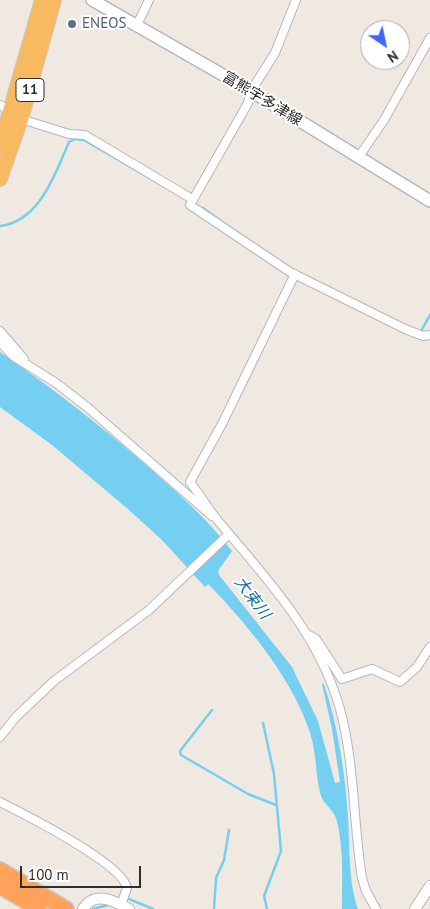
<!DOCTYPE html>
<meta charset="utf-8">
<style>
body{margin:0}
#map{position:relative;width:430px;height:909px;overflow:hidden;background:#efe9e1;font-family:"PT Sans",sans-serif}
canvas{display:block}
.north{position:absolute;left:360px;top:20px;width:50px;height:50px;box-sizing:border-box;background:#fff;border:1px solid #ababab;border-radius:50%;rotate:146deg;font-size:14px;font-weight:700;line-height:20px;text-align:center;color:#2e2e2e}
.north::after{content:'';display:block;margin:auto;width:18px;height:22px;background:#4264fb;clip-path:polygon(50% 0,100% 100%,50% 72%,0 100%)}
.scale{position:absolute;left:20px;top:866px;width:121px;height:22px;box-sizing:border-box;border:2px solid #2e2e2e;border-top:0;padding-left:6px;font-size:15px;line-height:18px;white-space:nowrap;color:#2e2e2e;-webkit-text-stroke:4px #fff;paint-order:stroke}
</style>
<div id="map">
<canvas width="430" height="909"></canvas>
<div class="north">N</div>
<div class="scale">100 m</div>
</div>
<script>
const ctx = document.querySelector('canvas').getContext('2d');
ctx.lineJoin = 'round';
function fillPath(path, color) { ctx.fillStyle = color; ctx.fill(path, 'evenodd'); }
function trace(path, color, width, dash) { ctx.strokeStyle = color; ctx.lineWidth = width; ctx.lineCap = dash ? 'butt' : 'round'; ctx.setLineDash(dash || []); ctx.stroke(path); }
function drawText(font, color, halo, rows, align = 'center') {
  ctx.font = font + ' "PT Sans","Noto Sans JP",sans-serif'; ctx.lineWidth = 4; ctx.setLineDash([]); ctx.textBaseline = 'middle'; ctx.strokeStyle = halo; ctx.fillStyle = color; for (const [text, x, y, turn = 0] of rows) {
    ctx.save(); ctx.translate(x, y); ctx.rotate((+turn || 0) * Math.PI / 180); ctx.textAlign = isNaN(turn) ? turn : align; if (halo) ctx.strokeText(text, 0, 0); ctx.fillText(text, 0, 0); ctx.restore();
  }
}
fillPath(new Path2D(`
 M0,352C54,389 105,429 154,472C182,497 210,522 232,551L218,571L219,575L292,667L318,721L335,783L340,782L332,729L322,684H324C338,727 345,772 348,817C350,846 348,881 358,909H342C342,880 344,846 336,818C333,810 324,804 321,796C315,776 317,753 310,733C294,681 246,622 208,584L205,587L162,540L129,510L52,445L0,407Z`), '#75cff0');
trace(new Path2D(`
 M203,208L236,232
 M0,226C40,221 55,174 69,142L75,139L84,140L167,188
 M420,333L430,315
 M212,710L180,751L181,755L248,794L276,805
 M263,723L274,774L281,851L264,896L267,909
 M129,899L153,909
 M93,909L108,905
 M214,909L216,878L224,860L229,830`), '#75cff0', 2.5);
const minor = new Path2D(`
 M296,0L275,53L251,91L248,103L190,205L290,272L405,329L423,336L430,335
 M136,27L149,0
 M0,105L12,112
 M21,119L69,134L85,135L192,199
 M358,158L384,120L430,38
 M295,274L222,424L190,482C200,495 209,510 219,522C267,579 319,634 340,709C355,764 353,822 362,878L366,891L376,909
 M0,331L24,359
 M0,342L13,356L56,383L87,407L212,516
 M309,635L316,639L342,679L372,669L400,682L417,667L430,647
 M0,737L16,717L54,681L149,610L229,534
 M0,802C24,814 123,864 127,888L121,905`);
const tertiary = new Path2D(`
 M83,909C95,890 114,901 129,909
 M415,909L430,886`);
const secondary = new Path2D(`
 M92,0L251,91L430,201`);
const trunk = new Path2D(`
 M0,146L42,0
 M0,179L21,119L54,0`);
const motorway = new Path2D(`
 M0,870L66,909
 M0,886L39,909`);
trace(minor, '#b4b7c1', 10);
trace(tertiary, '#b4b7c1', 12);
trace(secondary, '#b4b7c1', 14);
trace(trunk, '#c9c9c9', 16);
trace(motorway, '#c9c9c9', 18);
trace(minor, '#fff', 8);
trace(tertiary, '#fff', 10);
trace(secondary, '#fff', 11);
trace(trunk, '#f8ba60', 14);
trace(motorway, '#ffa35c', 15);
for (const [x, y, r, color] of [
 [72,24,5,"#5c6f8a"]
]) { const dot = new Path2D(); dot.arc(x, y, r, 0, 2 * Math.PI); ctx.fillStyle = color; ctx.fill(dot); trace(dot, '#fff', 2); }
for (const [x, y, w] of [
 [30,90,28]
]) { const box = new Path2D(); box.roundRect(x - w / 2, y - 11.5, w, 23, 4); ctx.fillStyle = '#fff'; ctx.fill(box); trace(box, '#2e2e2e', 1); }
drawText('bold 14px', '#2e2e2e', null, [
 ["11",30,90]
]);
drawText('15px', '#4e5e75', '#fff', [
 ["ENEOS",82,24]
], 'left');
drawText('15px', '#2e2e2e', '#fff', [
 ["富熊宇多津線",262,99,31]
]);
drawText('italic 16px', '#0d6fa3', '#fff', [
 ["大束川",252,598,53]
]);
</script>
